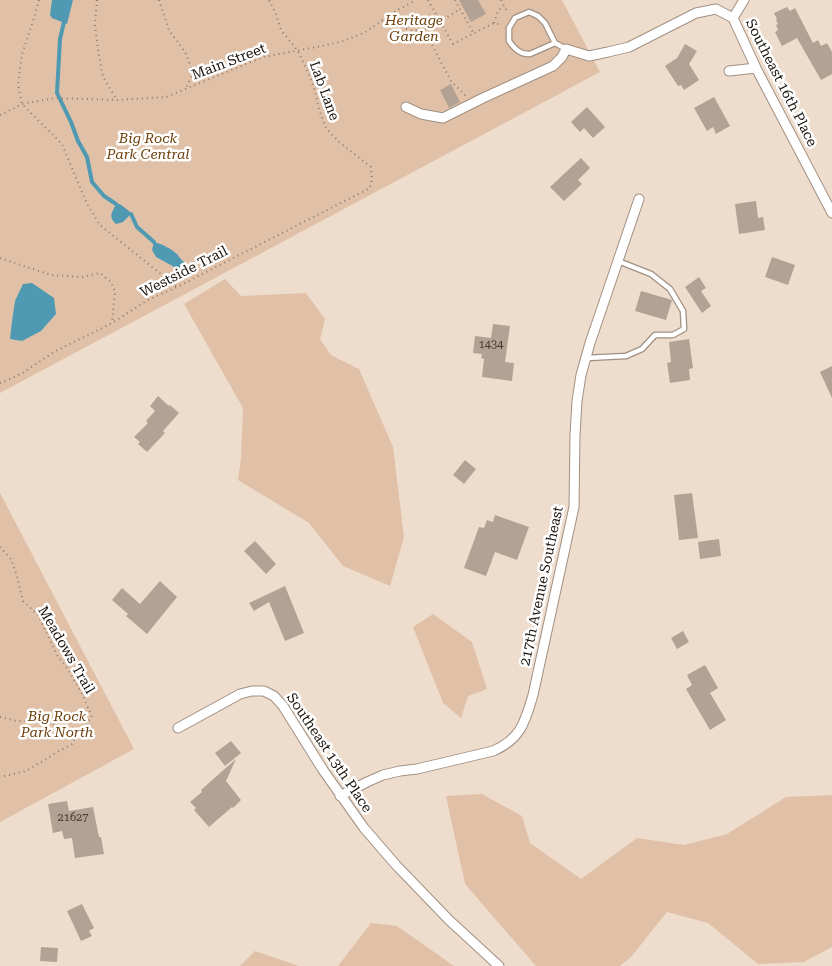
<!DOCTYPE html>
<style>
body{margin:0}
canvas{display:block;background:#eedccd}
</style>
<canvas width="832" height="966"></canvas>
<script>
const ctx = document.querySelector('canvas').getContext('2d');
ctx.lineJoin = 'round';
function fillPath(path, color) { ctx.fillStyle = color; ctx.fill(path, 'evenodd'); }
function trace(path, color, width, dash) { ctx.strokeStyle = color; ctx.lineWidth = width; ctx.lineCap = dash ? 'butt' : 'round'; ctx.setLineDash(dash || []); ctx.stroke(path); }
function drawText(font, color, halo, rows, align = 'center') {
  ctx.font = font + ' "Roboto Serif",serif'; ctx.lineWidth = 5; ctx.setLineDash([]); ctx.textBaseline = 'middle'; ctx.strokeStyle = halo; ctx.fillStyle = color; for (const [text, x, y, turn = 0] of rows) {
    ctx.save(); ctx.translate(x, y); ctx.rotate((+turn || 0) * Math.PI / 180); ctx.textAlign = isNaN(turn) ? turn : align; if (halo) ctx.strokeText(text, 0, 0); ctx.fillText(text, 0, 0); ctx.restore();
  }
}
fillPath(new Path2D(`
 M0,0H562L600,72L0,393Z
 M225,279L241,296L306,293L325,319L320,339L331,355L359,369L393,447L404,537L390,586L343,566L309,523L238,480L241,458L243,408L184,304Z
 M0,493L134,749L0,822Z
 M433,614L472,642L487,689L468,696L461,718L443,703L413,627Z
 M482,794L522,816L530,843L581,879L637,838L684,845L727,834L786,797L832,795V947L804,962L758,964L708,923L667,912L631,957L620,966H536L465,884L446,796Z
 M371,923L397,926L454,966H338Z
 M255,951L299,966H240Z`), '#e0c1a7');
fillPath(new Path2D(`
 M52,0H73L67,24L52,18L50,15Z
 M116,204H120L129,211L131,214L123,222L116,224C108,216 112,213 116,204Z
 M154,242C162,244 172,249 177,254C180,258 181,260 186,263L187,267H180L178,269L156,257L152,250Z
 M32,283L54,298L56,314L41,331L22,341L10,339L12,321L15,301L23,284Z`), '#4f9ab2');
trace(new Path2D(`
 M64,22L60,39L57,93L71,122L78,141L87,157L92,182L104,196L116,204
 M131,214L137,227L154,242`), '#4f9ab2', 4);
fillPath(new Path2D(`
 M459,0H478L486,14L471,22Z
 M787,7L790,11L795,8L813,43L818,40L821,46L827,43L832,52V74L821,80L797,38L782,46L775,32L778,30L776,25L778,24L776,20L777,19L774,13Z
 M685,44L697,51L689,64L699,80L684,90L681,85L678,86L665,66L677,58Z
 M451,84L460,102L449,108L440,90Z
 M714,97L730,126L716,134L713,127L707,131L694,108Z
 M587,107L605,127L593,138L584,128L580,132L571,122Z
 M581,158L590,168L578,180L582,184L564,201L550,187Z
 M756,201L758,218L763,217L765,230L739,234L735,204Z
 M772,257L795,265L788,285L765,277Z
 M699,277L706,288L701,291L711,306L702,313L685,287Z
 M641,291L672,300L666,320L635,311Z
 M493,324L510,326L505,362L514,363L512,381L482,377L484,359L481,358L482,354L473,353L475,336L491,338Z
 M689,339L693,368L689,369L690,380L670,383L667,363L671,362L669,342Z
 M832,366V398L820,372Z
 M158,396L169,406L170,405L179,413L163,431L165,433L147,452L138,444L140,442L134,437L148,423L146,421L155,411L150,406Z
 M465,460L476,469L464,484L453,475Z
 M692,493L698,538L679,540L674,495Z
 M495,515L529,527L517,560L495,552L486,576L464,568L479,527L484,528L487,520L493,522Z
 M719,539L721,556L700,559L698,542Z
 M255,541L276,564L266,574L244,551Z
 M160,581L177,597L147,634L126,616L128,614L112,600L122,588L140,604Z
 M285,586L304,633L285,641L269,602L254,611L249,603Z
 M683,631L689,642L677,649L671,638Z
 M705,665L718,688L710,693L726,720L710,730L686,689L692,685L687,675Z
 M231,741L241,753L225,766L215,753Z
 M236,759L226,781L241,800L233,808L232,807L209,827L194,810L196,808L190,802L202,792L201,790Z
 M67,801L69,811L93,807L99,837H101L104,854L75,858L72,838L64,839L62,831L53,833L48,804Z
 M82,904L94,928L89,931L92,936L81,941L67,911Z
 M41,947L58,948L57,962L40,961Z`), '#b3a294');
const service = new Path2D(`
 M555,43L530,54C520,55 514,48 509,41V28L515,18L529,12L538,16L545,23L555,43L566,49
 M586,358L626,356L642,349L655,335H673L684,329L683,311L670,289L651,274L618,261`);
const minor = new Path2D(`
 M733,18L756,68L832,213
 M729,71L756,68
 M406,107L421,114L443,118L483,98L553,66L562,57L566,49L589,56L608,52L629,47L696,13L716,9L733,18L744,0
 M178,728L240,694L252,691H264L274,696L283,706L323,770L364,828L396,865L449,920L499,966
 M340,796L367,782L383,775L400,771L417,769L493,751C521,739 525,722 533,695L574,507L575,435L577,401L581,375L590,343L639,199`);
trace(service, '#a19082', 7);
trace(minor, '#a19082', 11);
trace(new Path2D(`
 M39,0L33,21L22,54L18,85L22,104L62,144L87,204L100,225L177,287
 M97,0L95,25L98,49L103,77L117,100
 M159,0L169,30L185,52L193,72L186,89
 M428,0L453,44L494,23L502,25
 M455,0L474,34
 M501,0L508,13
 M393,14C410,48 438,22 460,9
 M494,23L498,11L504,6
 M432,45L451,81L466,96
 M0,115L22,104L55,98L117,100L166,97L263,57L327,45L343,41L364,33L396,11L416,0
 M0,258L51,275L82,277L100,273L111,282L115,291L112,323
 M0,383L21,374L54,352L112,323L148,300L177,287L370,188L372,178L371,167L339,142L326,128L319,109L314,88L308,72L298,51L281,30L276,14L269,0
 M0,547L11,559L17,576L23,601L38,615L57,655L69,671L82,694L92,717L80,730L72,744L54,754L43,761L26,771L0,777
 M0,717L17,721H51L61,732L80,730`), '#887c72', 2, [1, 4]);
trace(service, '#fff', 4.5);
trace(minor, '#fff', 9);
drawText('11px', '#403830', null, [
 ["1434",491,345],
 ["21627",73,818]
]);
drawText('italic 14px', '#6d3e09', '#fff', [
 ["Heritage",414,21],
 ["Garden",414,37],
 ["Big Rock",148,139],
 ["Park Central",148,155],
 ["Big Rock",57,717],
 ["Park North",57,733]
]);
drawText('14px', '#1a140f', '#fff', [
 ["Main Street",229,62,-21],
 ["Southeast 16th Place",781,83,63],
 ["Lab Lane",324,91,70],
 ["Westside Trail",184,272,-27],
 ["217th Avenue Southeast",542,586,-78],
 ["Meadows Trail",66,650,60],
 ["Southeast 13th Place",329,753,56]
]);
</script>
